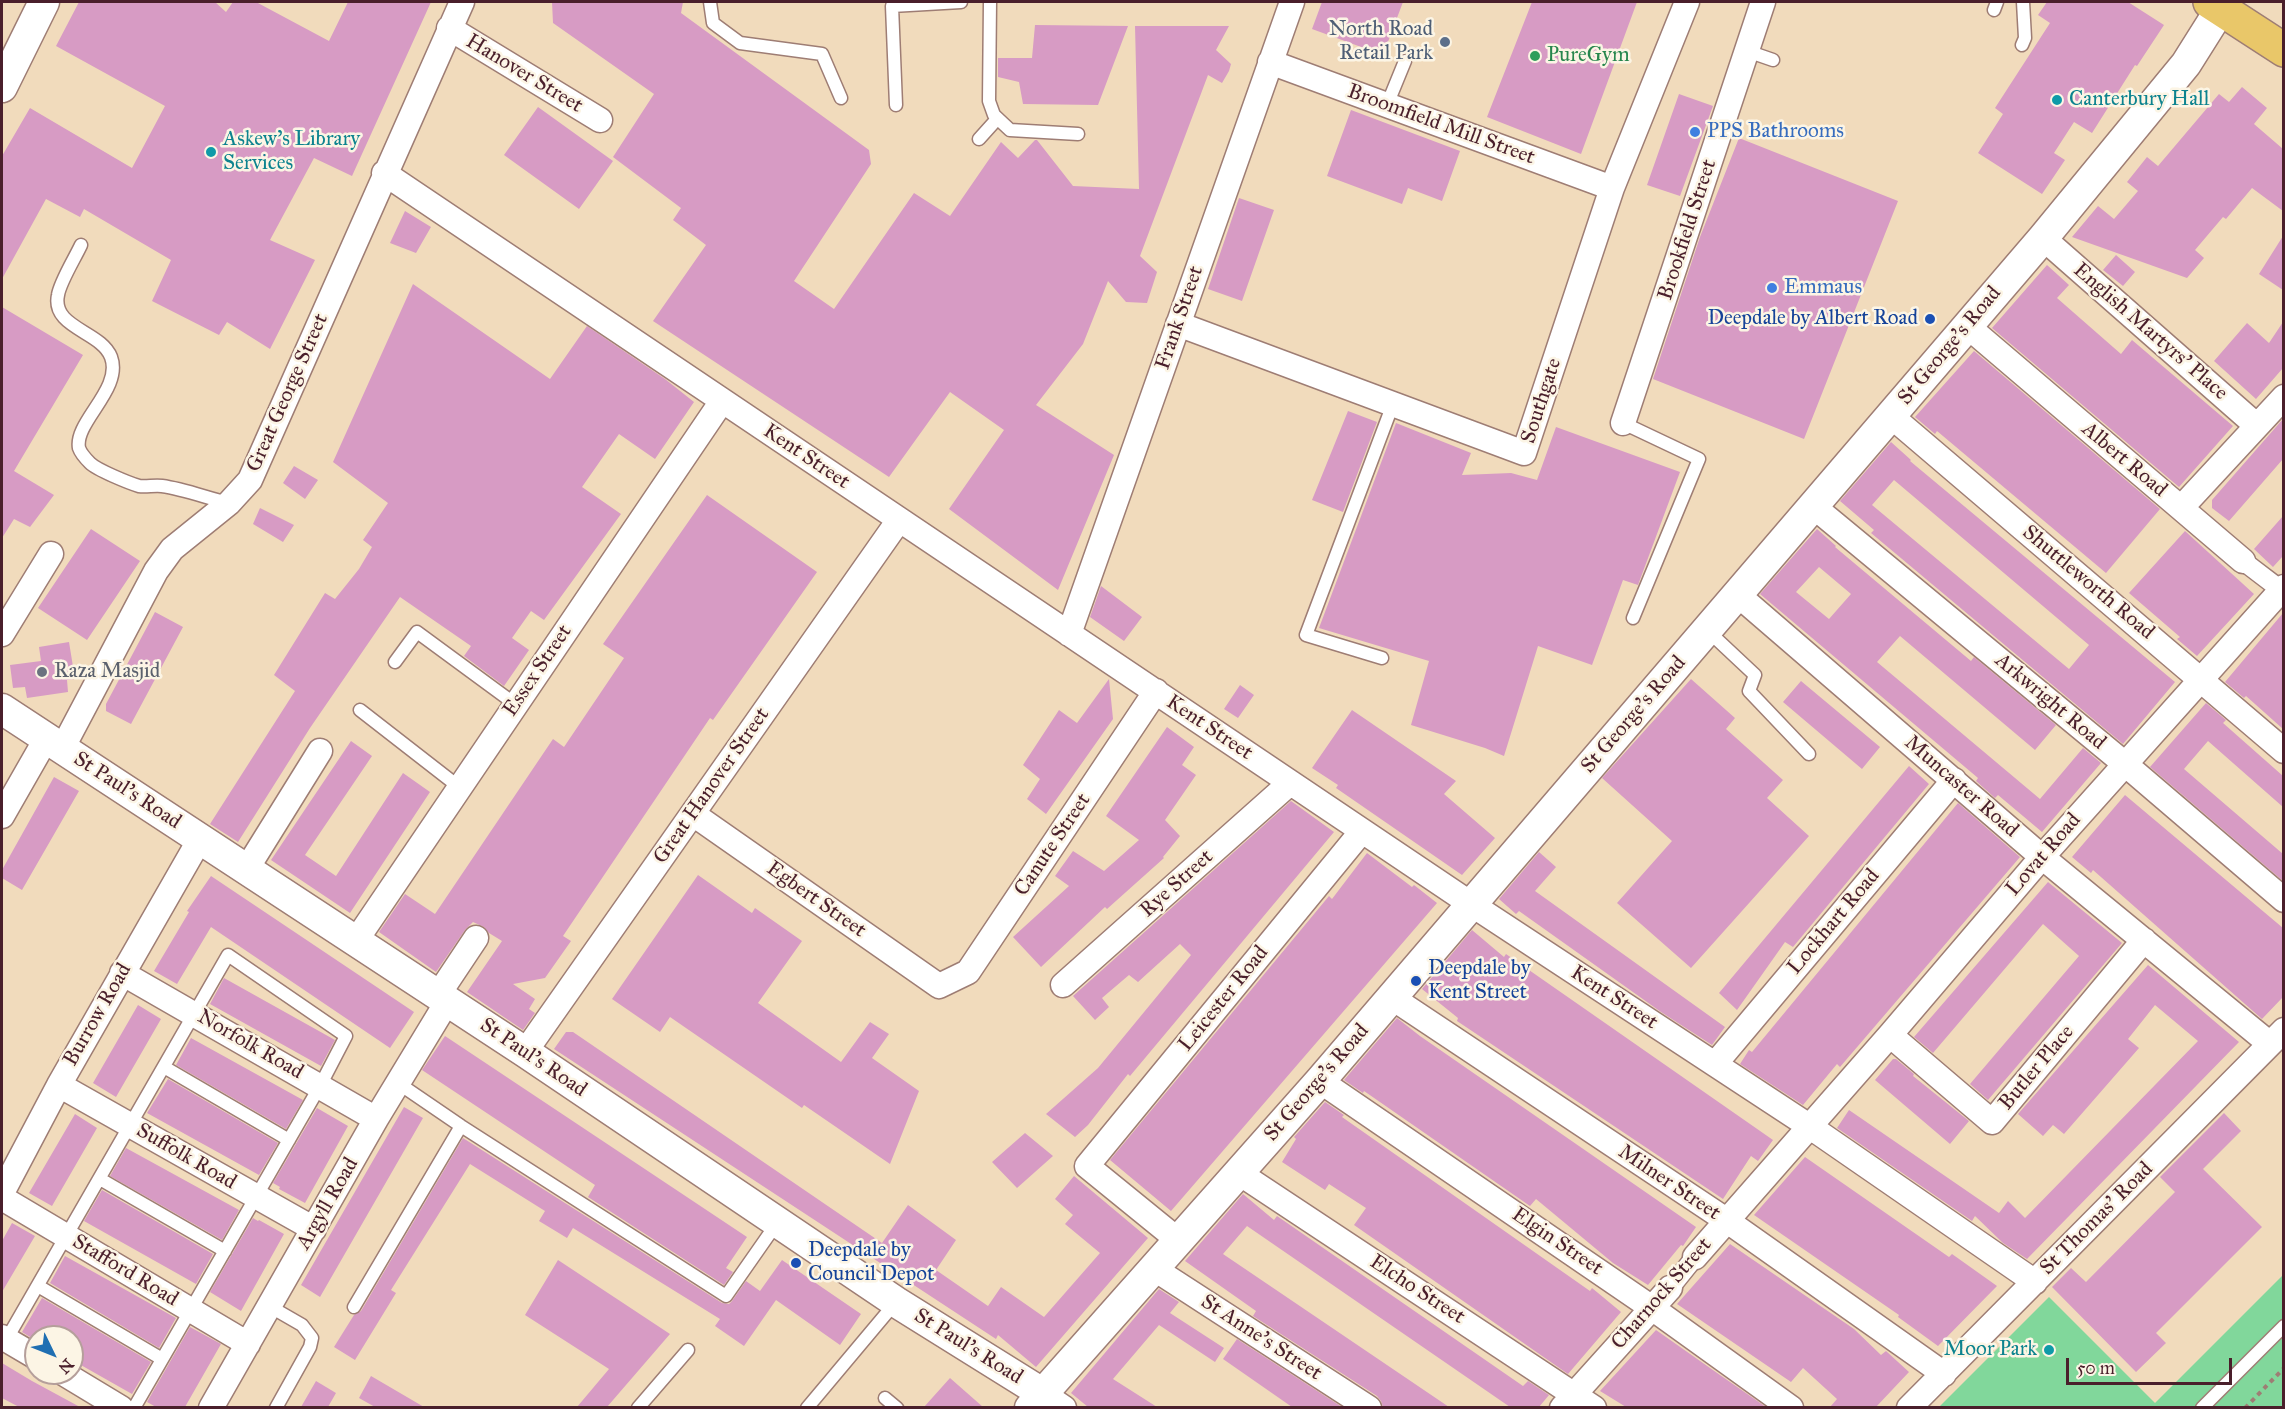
<!DOCTYPE html>
<style>
body{margin:0}
#map{position:relative;width:2285px;height:1409px;overflow:hidden;background:#f1dbbc;font-family:"IM FELL Great Primer",serif}
canvas{display:block}
.frame{position:absolute;inset:0;border:3px solid #4a1f2b;pointer-events:none}
.north{position:absolute;left:24px;top:1325px;width:60px;height:60px;box-sizing:border-box;background:#fcf5e5;border:2px solid #b59f9b;border-radius:50%;rotate:133deg;font-size:16px;font-weight:700;line-height:24px;text-align:center;color:#4a1f2b}
.north::after{content:'';display:block;margin:auto;width:21px;height:27px;background:#1f6fb2;clip-path:polygon(50% 0,100% 100%,50% 72%,0 100%)}
.scale{position:absolute;left:2066px;top:1358px;width:166px;height:27px;box-sizing:border-box;border:3px solid #4a1f2b;border-top:0;padding-left:8px;font-size:18px;line-height:21px;white-space:nowrap;color:#4a1f2b;-webkit-text-stroke:4px #fcf5e5;paint-order:stroke}
</style>
<div id="map">
<canvas width="2285" height="1409"></canvas>
<div class="frame"></div>
<div class="north">N</div>
<div class="scale">50 m</div>
</div>
<script>
const ctx = document.querySelector('canvas').getContext('2d');
ctx.lineJoin = 'round';
function fillPath(path, color) { ctx.fillStyle = color; ctx.fill(path, 'evenodd'); }
function trace(path, color, width, dash) { ctx.strokeStyle = color; ctx.lineWidth = width; ctx.lineCap = dash ? 'butt' : 'round'; ctx.setLineDash(dash || []); ctx.stroke(path); }
function drawText(font, color, halo, rows, align = 'center') {
  ctx.font = font + ' "IM FELL Great Primer",serif'; ctx.lineWidth = 5; ctx.setLineDash([]); ctx.textBaseline = 'middle'; ctx.strokeStyle = halo; ctx.fillStyle = color; for (const [text, x, y, turn = 0] of rows) {
    ctx.save(); ctx.translate(x, y); ctx.rotate((+turn || 0) * Math.PI / 180); ctx.textAlign = isNaN(turn) ? turn : align; if (halo) ctx.strokeText(text, 0, 0); ctx.fillText(text, 0, 0); ctx.restore();
  }
}
fillPath(new Path2D(`
 M2283,1275V1407L1938,1408L2049,1297L2155,1403Z`), '#81d79b');
fillPath(new Path2D(`
 M79,2H215L226,12L233,2H256L329,41L348,2H431L352,176L314,158L270,240L315,260L270,349L227,322L219,335L152,301L171,260L84,209L80,217L46,199L2,279V156L30,108L132,168L165,106L56,46Z
 M552,2H683L681,13L869,150L871,164L794,281L834,309L914,193L950,216L1001,142L1018,158L1035,140H1037L1073,186L1139,189L1135,26H1229L1216,50L1231,64L1229,71L1222,83L1208,75L1140,256L1157,272L1147,303L1126,302L1108,281L1083,344L1036,405L1114,455L1058,590L949,509L1004,430L950,392L889,477L653,321L706,245L673,220L681,208L613,157L654,94L553,23Z
 M1322,2H1403L1383,55L1312,29Z
 M1532,2H1637L1581,154L1487,117Z
 M2047,2H2128L2164,25L2137,66L2135,65L2092,133L2074,122L2054,153L2065,160L2042,194L1978,153L2003,114L1995,108L2050,23L2038,15Z
 M1035,25L1128,26L1098,105L1023,104L1019,82L998,77V58H1032Z
 M2242,87L2267,108L2254,124L2283,149V211L2252,188L2226,219L2223,217L2195,250L2204,258L2187,278L2072,237L2098,206L2114,219L2138,191L2127,182L2147,157L2158,166L2219,94L2229,102Z
 M1679,94L1713,106L1680,196L1647,185Z
 M538,107L613,161L579,209L504,155Z
 M1351,110L1460,151L1442,201L1408,188L1402,204L1327,176Z
 M1739,138L1898,201L1804,439L1653,379L1700,237Z
 M1239,198L1274,210L1242,301L1208,289Z
 M405,211L431,227L416,253L390,243Z
 M2283,236V290L2259,274Z
 M2116,255L2135,272L2123,286L2103,270Z
 M2047,265L2069,285L2057,298L2121,354L2132,340L2233,426L2179,487L1992,328Z
 M413,284L550,379L587,326L665,379L694,402L655,459L619,434L582,487L621,514L544,620L531,611L512,638L529,650L504,686L464,656L471,646L400,597L310,728L238,842L210,824L295,691L274,675L325,593L335,599L359,569L372,547L363,540L388,503L333,462Z
 M2,307L83,355L14,471L54,495L30,527L14,519L2,538Z
 M2283,322V368L2256,399L2214,361L2247,323L2269,343Z
 M1974,351L2160,509L2106,573L1937,431L1935,434L1915,417Z
 M1348,411L1377,422L1343,512L1312,500Z
 M2283,419V459L2229,521L2212,508V500Z
 M1396,423L1471,453L1462,475L1511,473L1537,480L1556,427L1680,472L1638,585L1623,580L1592,665L1538,646L1504,756L1485,748L1411,725L1429,661L1319,628Z
 M1891,442L1911,460L1910,461L2175,682L2123,744L1871,533L1874,530L1840,501ZM1894,480L2089,645L2069,669L1872,505Z
 M294,466L318,480L305,499L283,483Z
 M707,495L817,572L713,720L710,718L563,936L571,941L545,978L513,984L535,999L529,1009L535,1013L523,1030L467,992L502,941L489,933L484,927L473,922L465,930L436,972L379,932L405,894L435,914L553,739L564,747L624,658L603,644Z
 M260,508L294,525L283,542L253,524Z
 M2283,516V556L2273,567L2254,549Z
 M91,529L140,561L87,640L38,608Z
 M1817,529L1836,546L1835,547L1971,661L1974,657L2056,725L2035,750L1900,636L1877,662L2040,799L2083,748L2101,763L2042,832L1998,795L1995,798L1976,781L1978,778L1760,594ZM1819,567L1851,594L1829,619L1796,592Z
 M2185,531L2254,594L2197,656L2177,639L2180,637L2129,593Z
 M1101,586L1142,617L1124,641L1090,617Z
 M155,612L183,627L131,724L106,711V704Z
 M2283,613V729L2246,696L2244,698L2225,682Z
 M69,642L75,679L67,680L68,692L27,698L25,687L13,688L10,665L41,661L39,647Z
 M1109,679L1113,719L1046,814L1027,799L1040,779L1023,765L1059,710L1077,723Z
 M1691,679L1735,718L1726,729L1783,780L1767,798L1809,836L1691,968L1617,903L1672,841L1602,778Z
 M1801,681L1880,747L1862,769L1783,702Z
 M1240,685L1254,695L1238,718L1224,709Z
 M2206,703L2226,720L2223,723L2283,776V807L2208,741L2184,769L2283,854V881L2150,767Z
 M1352,710L1456,781L1444,794L1495,838L1462,875L1336,788L1338,785L1312,768Z
 M1167,727L1194,747L1182,765L1196,775L1165,820L1180,836L1163,857L1164,858L1107,909L1105,907L1041,967L1013,937L1069,886L1055,876L1073,851L1104,871L1139,840L1106,816Z
 M351,741L372,756L305,855L336,876L403,773L430,792L350,913L271,860Z
 M1909,766L1929,784L1793,947L1785,942L1737,1010L1719,993Z
 M54,777L79,791L22,890L2,878V870Z
 M2125,795L2283,928V997L2262,1019L2093,870L2091,873L2072,857Z
 M1291,801L1334,832L1130,1076L1128,1074L1088,1125L1075,1137L1046,1114L1098,1068L1191,955L1180,944L1138,982L1129,975L1102,998L1109,1007L1095,1020L1073,996Z
 M1958,803L2020,857L1840,1067L1837,1064L1803,1105L1740,1064L1749,1050L1752,1052Z
 M1539,852L1556,867L1535,891L1725,1027L1712,1045L1661,1012L1519,911L1516,914L1499,899Z
 M1367,853L1412,887L1414,885L1437,903L1171,1211L1110,1160L1329,896L1332,899Z
 M698,875L752,913L755,908L802,941L758,1003L841,1062L870,1022L889,1034L872,1058L919,1091L890,1164L804,1105L802,1108L670,1017L660,1032L612,999Z
 M211,876L414,1012L390,1048L211,927L177,984L154,971L189,912L187,911Z
 M2048,882L2122,943L1988,1100L1970,1084L2079,956L2043,924L1933,1053L1914,1037Z
 M1472,930L1504,957L1506,954L1773,1140L1758,1161L1751,1156L1723,1199L1457,1021L1458,1018L1422,989Z
 M2148,965L2239,1042L2027,1259L2003,1243L1975,1216L1972,1221L1837,1128L1849,1110L1999,1213L2008,1201L2025,1218L2198,1041L2155,1005L2128,1039L2139,1048L2064,1134L2053,1125L2043,1136L2018,1114Z
 M224,978L335,1040L321,1066L210,1004Z
 M138,1005L161,1019L116,1097L93,1083Z
 M1397,1018L1420,1036L1696,1227L1683,1246L1681,1245L1648,1285L1613,1263L1536,1199L1530,1206L1364,1091L1363,1093L1344,1080Z
 M566,1032H573L882,1243L908,1205L956,1240L936,1270L988,1306L1001,1287L1044,1317L1100,1253L1065,1224L1073,1215L1055,1199L1074,1176L1148,1238L1036,1367L998,1335L996,1339L554,1049Z
 M445,1036L747,1237L726,1268L733,1272L724,1285L588,1197L595,1185L422,1070Z
 M191,1038L303,1100L286,1129L176,1065Z
 M1893,1059H1896L1914,1074L1913,1076L1969,1121L1950,1144L1875,1080Z
 M168,1079L278,1143L259,1175L147,1113Z
 M1325,1102L1344,1115L1342,1117L1590,1291L1592,1288L1621,1312L1568,1374L1354,1225L1366,1208L1329,1184L1325,1190L1282,1162L1296,1139L1294,1137Z
 M404,1107L423,1118L320,1297L301,1285Z
 M317,1108L348,1126L305,1203L279,1189L280,1187L273,1183Z
 M2224,1113L2241,1131L2203,1169L2262,1227L2156,1333L2166,1343L2136,1372L2052,1287L2071,1268L2086,1282L2175,1192L2160,1177Z
 M75,1114L97,1128L52,1206L29,1193Z
 M1025,1133L1053,1156L1017,1188L992,1162Z
 M463,1138L722,1303L729,1304L732,1301L746,1281L760,1291L782,1260L861,1314L840,1345L776,1300L744,1346L715,1326L720,1319L573,1228L567,1238L539,1221L545,1211L470,1164L391,1290L396,1293L355,1360L334,1347L354,1315L361,1311Z
 M126,1148L239,1210L222,1240L110,1176Z
 M1805,1157L1949,1257L1952,1254L1997,1286L1938,1346L1898,1317L1899,1315L1754,1215Z
 M102,1190L213,1254L196,1284L84,1221Z
 M1243,1194L1274,1220L1277,1216L1523,1386L1528,1381L1549,1395L1539,1407H1510L1247,1226L1223,1254L1449,1407H1383L1381,1401L1377,1396L1253,1316L1256,1311L1185,1261Z
 M253,1218L258,1221L259,1220L284,1234L241,1311L210,1292Z
 M12,1223L35,1236L2,1292V1241Z
 M1730,1244L1854,1329L1881,1355L1886,1351L1909,1372L1876,1407H1830L1837,1399L1803,1368L1791,1382L1677,1304Z
 M65,1256L176,1318L159,1348L50,1283Z
 M558,1260L670,1334L607,1407H577L609,1369L525,1315Z
 M1159,1289L1179,1302L1170,1313L1224,1348L1215,1362L1159,1325L1113,1379L1157,1407H1088L1071,1393Z
 M42,1298L151,1362L132,1394L72,1360V1337H30L22,1332Z
 M190,1327L221,1344L185,1407H156L147,1402Z
 M1656,1330L1720,1375L1766,1407H1626L1600,1391Z
 M1237,1339L1342,1407H1292L1223,1359Z
 M2,1363L32,1381L80,1407H19L2,1398Z
 M371,1376L424,1407H375L359,1398Z
 M950,1378L983,1407H924Z
 M316,1381L336,1393L328,1407H301Z`), '#d79bc4');
const service = new Path2D(`
 M710,2L713,23L740,43L822,54L841,98
 M990,2L989,101L994,115L1010,130L1078,134
 M1994,10L1997,2
 M2022,45L2025,38L2023,2
 M1747,51L1773,60
 M896,105L892,6L961,2
 M1387,105L1405,61
 M979,139L997,119
 M81,245C75,258 60,282 58,295C51,328 101,331 111,357C123,389 74,422 79,448C81,454 86,459 90,463C97,470 129,483 139,486C146,487 155,485 162,486C184,489 207,498 228,503
 M1623,423L1699,459L1633,618
 M1707,630L1755,675L1749,691L1809,754
 M1382,658L1306,635L1393,404
 M395,662L417,632L515,704
 M360,710L459,787
 M164,1067L289,1140
 M398,1083L461,1126L726,1296L777,1223
 M100,1179L225,1251
 M38,1286L162,1359
 M269,1306L302,1325L312,1338L310,1347L276,1408
 M354,1307L461,1126
 M5,1342L228,955L346,1036L320,1086L134,1408
 M885,1398L897,1408
 M638,1408L688,1350
 M807,1408L896,1302
 M2202,1408L2284,1326`);
const pedestrian = new Path2D(`
 M2243,561L2281,590
 M1670,1288L1695,1257`);
const minor = new Path2D(`
 M449,28L600,120
 M1270,62L1612,188
 M384,173L1471,904L1809,1126L2035,1282
 M2043,238L2257,426
 M1178,324L1524,453L1612,188L1687,2
 M1966,325L2243,561
 M1891,416L2284,751
 M1623,423L1763,2
 M1813,506L2125,764L2284,900
 M2181,508L2284,397
 M1738,595L2042,857L2270,1044
 M2,634L51,554
 M1069,634L1292,2
 M62,749L156,571L172,549L229,503L250,480L462,2
 M693,814L939,986L968,972L1156,691
 M2,816L46,739
 M246,870L320,751
 M355,942L722,401
 M122,973L376,1119
 M1063,985L1290,783
 M438,995L476,938
 M1391,997L1726,1220L1944,1374
 M1890,1035L1992,1122L2144,940
 M525,1052L899,520
 M1715,1064L1954,780
 M1320,1081L1652,1308L1791,1408
 M59,1085L314,1229
 M1239,1173L1594,1408
 M2,1193L59,1085L200,839
 M2,1198L248,1344
 M1178,1240L1087,1166L1362,831
 M1695,1257L1890,1035L2042,857L2284,587
 M1153,1268L1369,1408
 M2,1337L36,1357
 M63,1373L121,1408
 M1042,1393L1064,1408
 M211,1408L376,1119L447,1002
 M1562,1408L1670,1288
 M1909,1408L2284,1030`);
const tertiary = new Path2D(`
 M2,87L44,2
 M2,709L525,1052L896,1302L1042,1393
 M1030,1408L1320,1081L2043,238L2186,64L2225,2`);
const trunk = new Path2D(`
 M2210,2L2284,50`);
trace(service, '#9e7d74', 15);
trace(pedestrian, '#9e7d74', 21);
trace(minor, '#9e7d74', 27);
trace(tertiary, '#9e7d74', 33);
trace(trunk, '#9e7d74', 36);
trace(new Path2D(`
 M2245,1408L2284,1368`), '#9e7d74', 4, [4.5, 4.5]);
trace(service, '#fff', 12);
trace(pedestrian, '#fff', 18);
trace(minor, '#fff', 24);
trace(tertiary, '#fff', 30);
trace(trunk, '#e9c769', 33);
for (const [x, y, r, color] of [
 [1445,42,6,"#5c6f8a"],
 [1535,56,6,"#2e9e5b"],
 [2057,100,6,"#0f9aa8"],
 [1695,132,6,"#3f7fe0"],
 [211,152,6,"#0f9aa8"],
 [1772,288,6,"#3f7fe0"],
 [1930,319,6,"#1a4fb4"],
 [42,672,6,"#6b7280"],
 [1416,981,6,"#1a4fb4"],
 [796,1263,6,"#1a4fb4"],
 [2049,1350,6,"#0f9aa8"]
]) { const dot = new Path2D(); dot.arc(x, y, r, 0, 2 * Math.PI); ctx.fillStyle = color; ctx.fill(dot); trace(dot, '#fcf5e5', 2); }
drawText('21px', '#4e5e75', '#fcf5e5', [
 ["North Road",1433,30],
 ["Retail Park",1433,54]
], 'right');
drawText('21px', '#27864d', '#fcf5e5', [
 ["PureGym",1547,56]
], 'left');
drawText('21px', '#4a1f2b', '#fcf5e5', [
 ["Hanover Street",524,74,31],
 ["Broomfield Mill Street",1441,125,20],
 ["Brookfield Street",1688,230,-72],
 ["Frank Street",1180,318,-71],
 ["English Martyrs' Place",2150,332,41],
 ["St George's Road",1950,346,-50],
 ["Great George Street",288,393,-66],
 ["Southgate",1542,401,-72],
 ["Kent Street",806,457,34],
 ["Albert Road",2124,460,40],
 ["Shuttleworth Road",2088,583,40],
 ["Essex Street",538,671,-56],
 ["Arkwright Road",2050,702,40],
 ["St George's Road",1634,715,-49],
 ["Kent Street",1209,728,34],
 ["Great Hanover Street",712,786,-55],
 ["Muncaster Road",1961,787,41],
 ["St Paul's Road",127,791,33],
 ["Canute Street",1053,845,-56],
 ["Lovat Road",2044,855,-49],
 ["Rye Street",1177,884,-42],
 ["Egbert Street",816,900,35],
 ["Lockhart Road",1834,922,-50],
 ["Kent Street",1614,998,33],
 ["Leicester Road",1224,999,-51],
 ["Burrow Road",98,1015,-60],
 ["Norfolk Road",250,1045,30],
 ["St Paul's Road",533,1058,34],
 ["Butler Place",2037,1068,-50],
 ["St George's Road",1317,1083,-49],
 ["Suffolk Road",186,1157,30],
 ["Milner Street",1669,1183,34],
 ["Argyll Road",328,1204,-60],
 ["St Thomas' Road",2097,1219,-45],
 ["Elgin Street",1557,1242,34],
 ["Stafford Road",125,1271,31],
 ["Elcho Street",1417,1290,33],
 ["Charnock Street",1662,1294,-49],
 ["St Anne's Street",1261,1338,33],
 ["St Paul's Road",968,1347,32]
]);
drawText('21px', '#0d838f', '#fcf5e5', [
 ["Canterbury Hall",2069,100],
 ["Askew's Library",223,140],
 ["Services",223,164],
 ["Moor Park",2037,1350,"right"]
], 'left');
drawText('21px', '#366cbe', '#fcf5e5', [
 ["PPS Bathrooms",1707,132],
 ["Emmaus",1784,288]
], 'left');
drawText('21px', '#164399', '#fcf5e5', [
 ["Deepdale by Albert Road",1918,319,"right"],
 ["Deepdale by",1428,969],
 ["Kent Street",1428,993],
 ["Deepdale by",808,1251],
 ["Council Depot",808,1275]
], 'left');
drawText('21px', '#5b616d', '#fcf5e5', [
 ["Raza Masjid",54,672]
], 'left');
</script>
